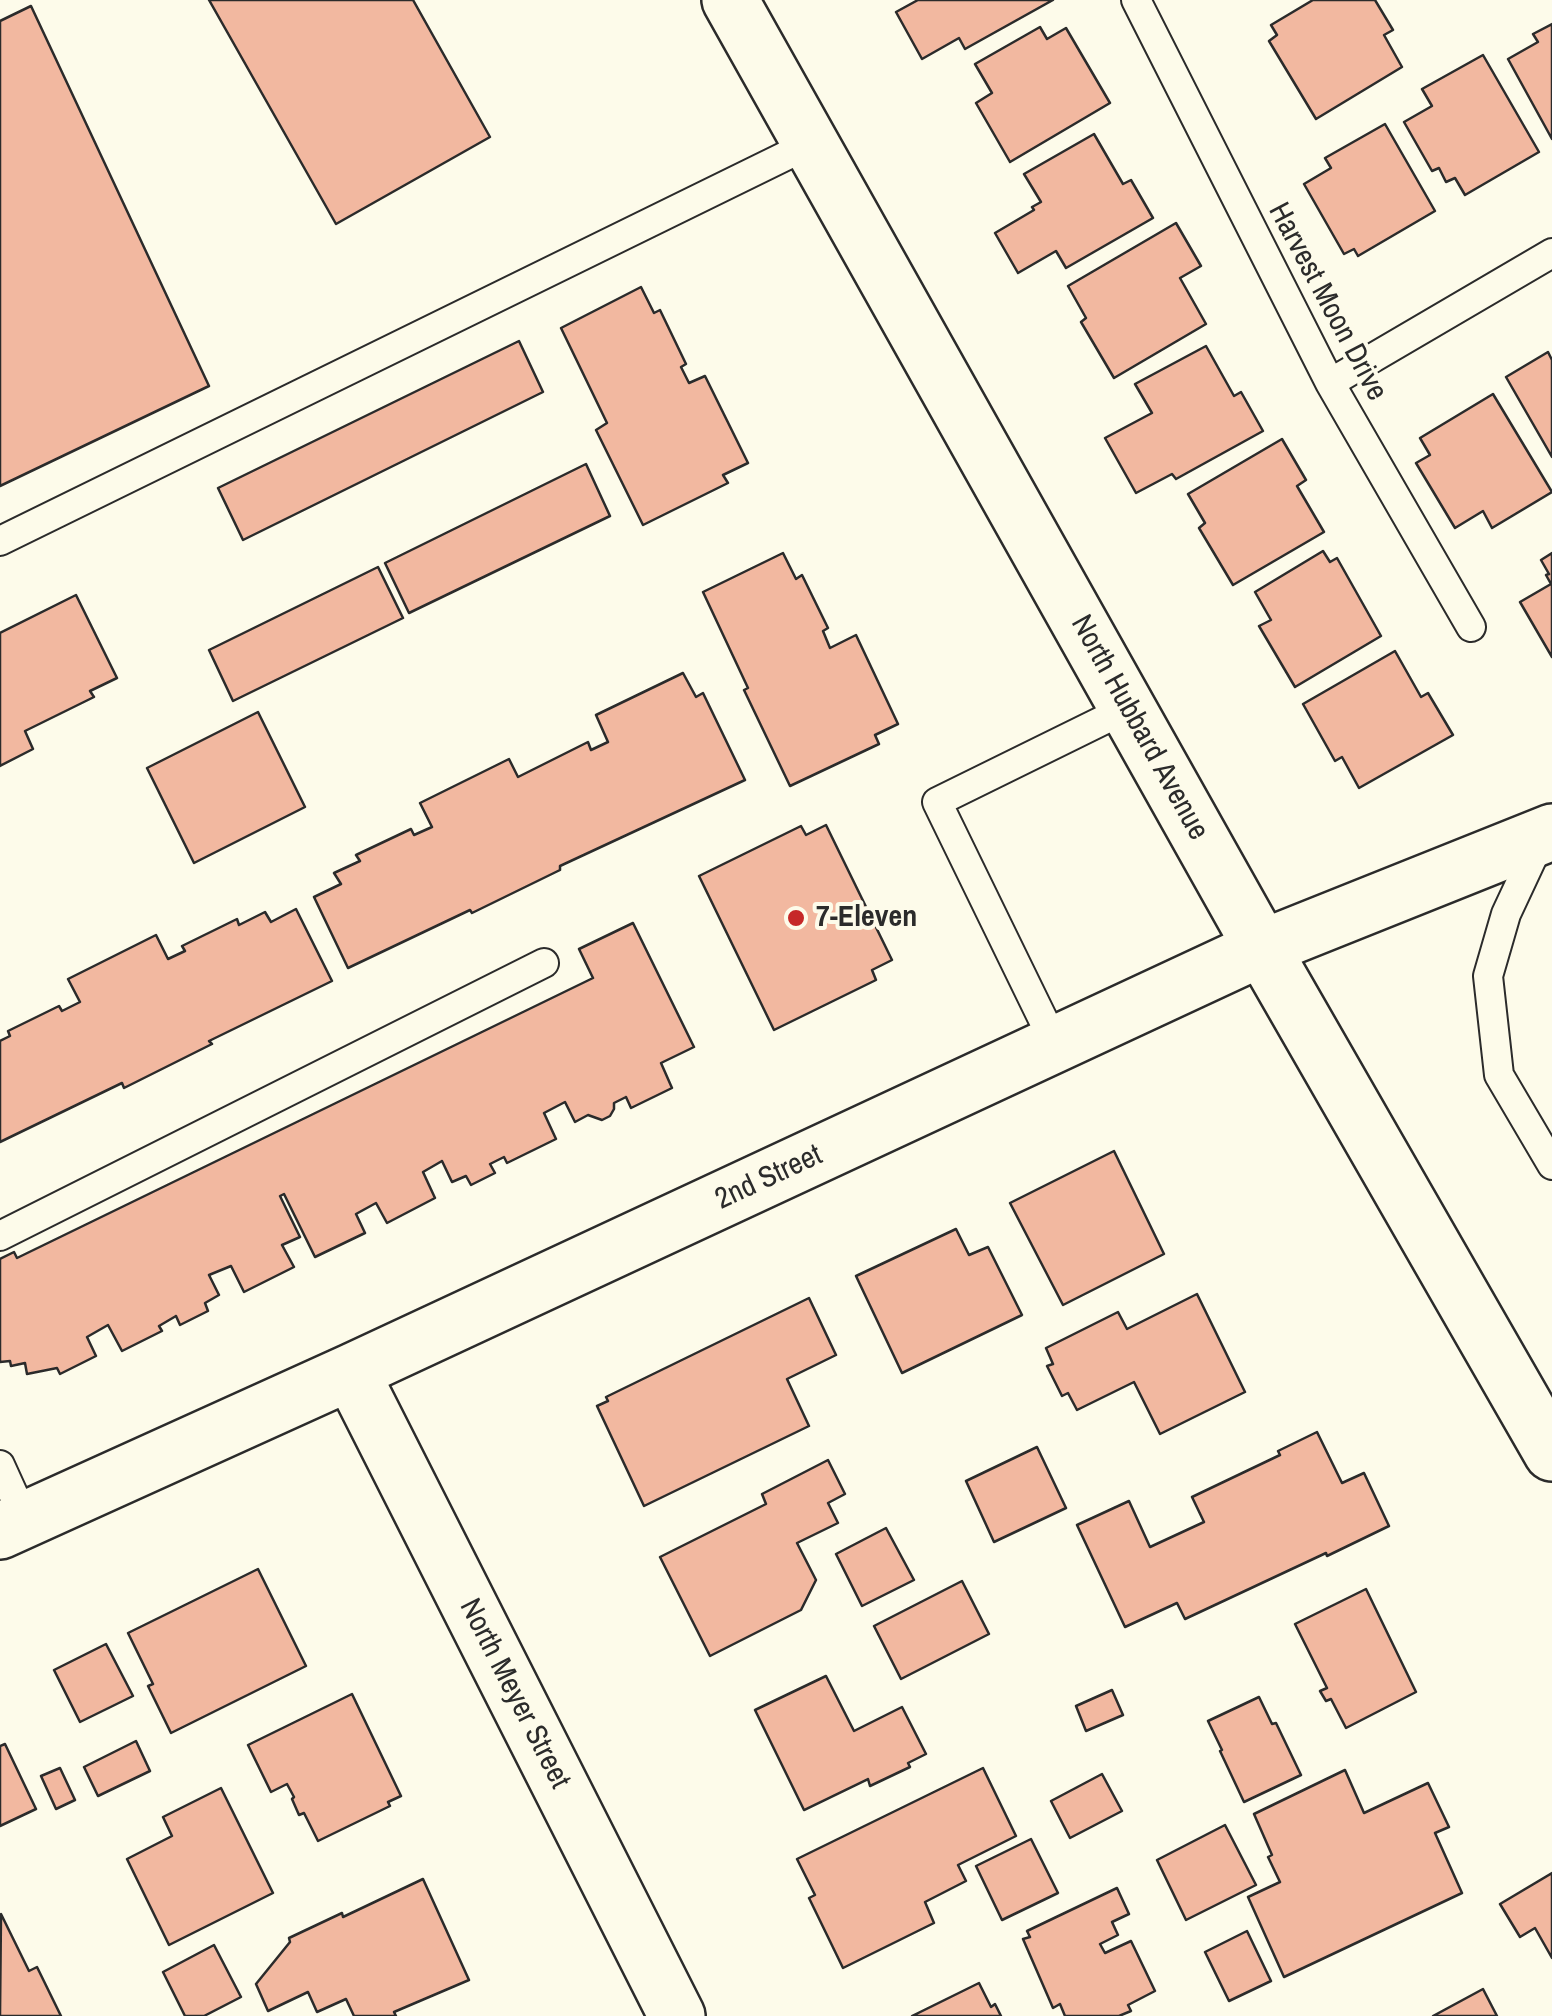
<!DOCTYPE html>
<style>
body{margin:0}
canvas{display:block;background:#fdfbea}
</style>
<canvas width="1552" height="2016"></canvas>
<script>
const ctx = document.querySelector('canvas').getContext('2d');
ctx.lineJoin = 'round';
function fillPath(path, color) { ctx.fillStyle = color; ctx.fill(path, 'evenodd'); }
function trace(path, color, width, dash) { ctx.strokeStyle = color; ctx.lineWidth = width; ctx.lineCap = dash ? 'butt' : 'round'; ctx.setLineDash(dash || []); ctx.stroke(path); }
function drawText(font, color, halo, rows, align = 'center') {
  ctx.font = font + ' "Archivo Narrow",sans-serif'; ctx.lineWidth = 8; ctx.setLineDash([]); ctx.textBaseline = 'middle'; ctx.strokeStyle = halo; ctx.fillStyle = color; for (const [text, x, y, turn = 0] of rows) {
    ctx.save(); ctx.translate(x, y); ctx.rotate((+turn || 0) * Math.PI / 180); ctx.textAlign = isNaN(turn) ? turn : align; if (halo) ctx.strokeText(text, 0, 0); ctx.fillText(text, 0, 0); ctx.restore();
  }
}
const building = new Path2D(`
 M209,0H413L490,137L336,224Z
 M918,0H1053L965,49L959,38L922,59L896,12Z
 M1313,0H1375L1393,30L1384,35L1402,67L1316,119L1269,41L1277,35L1271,25Z
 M31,6L209,386L0,486V21Z
 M1552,24V139L1508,59L1538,42L1533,34Z
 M1040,27L1047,39L1066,28L1110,103L1010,162L976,103L992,93L975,64Z
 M1483,55L1539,152L1465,195L1455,178L1446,182L1439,168L1432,171L1404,122L1432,106L1422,89Z
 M1385,124L1435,211L1358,256L1354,249L1344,254L1304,184L1331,168L1325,158Z
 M1094,134L1123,184L1131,180L1153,218L1066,268L1056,251L1018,273L995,233L1034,210L1032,207L1041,202L1024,174Z
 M1176,223L1201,266L1180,278L1206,324L1114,378L1081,322L1086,318L1068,286Z
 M641,287L654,313L660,310L686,364L681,367L689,383L705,376L748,463L723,475L728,483L643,525L596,430L607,423L561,328Z
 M519,341L543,392L243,540L218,488Z
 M1206,346L1234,396L1241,392L1263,431L1176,479L1172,474L1136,493L1105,438L1152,413L1135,384Z
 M1548,352L1552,360V457L1506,377Z
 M1493,394L1552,492L1492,528L1483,511L1455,528L1416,463L1430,455L1420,438Z
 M1282,439L1306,480L1297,486L1324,532L1233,585L1199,528L1205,523L1188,494Z
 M586,464L610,516L409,613L385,563Z
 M1323,551L1330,562L1337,558L1381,636L1295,687L1259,626L1271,620L1255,592Z
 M783,553L796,579L802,575L828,628L823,631L830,648L856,635L898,724L875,735L879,744L790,786L744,690L748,688L703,592Z
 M1552,553V657L1520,602L1551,584L1546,575L1549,574L1541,560Z
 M378,567L403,618L233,701L209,650Z
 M76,595L117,678L90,691L94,697L25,731L33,749L0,766V633Z
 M1395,651L1421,697L1428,693L1453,735L1359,788L1342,757L1335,761L1303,704Z
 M683,673L696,697L703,693L745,780L560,866V870L472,913L470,910L348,968L314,897L341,884L334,873L360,861L356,855L411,829L414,835L432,827L420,803L509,759L518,777L588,742L591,750L608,742L596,715Z
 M258,712L305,807L194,863L147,768Z
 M826,825L892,960L872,970L876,980L774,1030L699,876L801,826L806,835Z
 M296,909L332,981L209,1041L212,1044L124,1088L122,1083L0,1142V1041L10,1036L8,1031L59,1006L62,1011L80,1002L68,979L156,935L168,959L185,951L182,946L237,919L239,925L265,912L271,922Z
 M633,923L694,1047L661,1063L672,1088L631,1108L626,1097L614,1103V1109L610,1116L602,1120L588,1115L575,1122L565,1102L544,1113L556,1139L507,1163L504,1157L490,1164L495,1173L471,1185L466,1176L452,1182L442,1161L423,1172L435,1198L387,1223L376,1203L356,1214L365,1233L315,1257L284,1194L280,1196L300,1237L282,1245L294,1267L244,1292L231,1266L209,1275L219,1295L205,1303L208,1311L180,1325L176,1316L159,1326L162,1331L122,1351L108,1325L87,1337L96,1356L60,1374L57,1368L27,1374L25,1363L11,1366L10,1361L0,1362V1259L14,1252L17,1258L593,978L579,949Z
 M1114,1151L1164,1254L1063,1305L1010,1203Z
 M956,1229L969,1255L988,1247L1022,1315L902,1373L856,1276Z
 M1197,1294L1245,1392L1160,1434L1134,1382L1077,1410L1068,1393L1062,1396L1047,1366L1053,1364L1046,1348L1118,1312L1127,1329Z
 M809,1298L836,1355L787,1379L809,1426L644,1506L597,1406L608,1401L606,1397Z
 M1317,1432L1342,1483L1364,1473L1389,1526L1327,1556L1326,1553L1185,1619L1177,1603L1125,1627L1077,1525L1129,1501L1150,1547L1204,1522L1192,1497L1280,1455L1278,1451Z
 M1037,1447L1066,1508L994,1542L966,1481Z
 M828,1460L845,1494L828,1503L838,1523L797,1543L816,1580L801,1610L710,1656L660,1557L766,1504L762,1494Z
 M886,1528L914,1580L862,1606L836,1554Z
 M258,1569L306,1666L171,1733L148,1686L153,1684L128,1633Z
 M962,1581L989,1634L901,1679L874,1626Z
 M1366,1589L1416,1692L1346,1728L1331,1699L1326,1701L1320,1691L1327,1688L1295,1624Z
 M106,1644L133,1696L80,1722L54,1670Z
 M826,1676L854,1731L902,1707L926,1754L908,1763L910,1767L870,1786L868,1779L804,1810L755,1710Z
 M1112,1690L1123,1715L1086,1731L1076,1706Z
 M352,1694L401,1796L388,1802L390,1806L318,1841L304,1813L299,1815L292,1799L294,1797L287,1784L271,1792L248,1745Z
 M1259,1697L1272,1724L1276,1723L1301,1775L1244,1802L1220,1751L1222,1750L1208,1721Z
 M136,1741L150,1771L98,1796L84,1767Z
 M5,1744L36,1809L0,1826V1746Z
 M60,1768L75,1800L56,1809L41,1776Z
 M983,1768L1016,1836L958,1865L966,1881L925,1902L934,1923L843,1968L809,1898L815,1895L797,1859Z
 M1345,1770L1364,1813L1428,1783L1449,1827L1435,1833L1462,1893L1284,1977L1248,1897L1280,1882L1268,1857L1272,1855L1254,1814Z
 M1102,1774L1122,1811L1070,1838L1051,1801Z
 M221,1788L273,1893L169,1945L127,1859L172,1836L163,1817Z
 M1225,1825L1256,1885L1186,1920L1157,1860Z
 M1031,1839L1058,1893L1002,1920L976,1866Z
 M1552,1873V1958L1535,1928L1520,1937L1500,1904Z
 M423,1879L469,1980L394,2012L396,2016H354L346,1999L317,2012L308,1992L268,2011L256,1984L290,1942L289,1938L342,1913L343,1917Z
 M1117,1888L1129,1914L1112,1922L1118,1935L1100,1944L1105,1953L1131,1941L1155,1991L1128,2005L1131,2011L1119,2016H1065L1060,2004L1053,2008L1023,1939L1030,1937L1027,1931Z
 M1,1914L29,1971L37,1967L61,2016H0Z
 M1247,1931L1271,1981L1229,2001L1205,1952Z
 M214,1945L241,1997L204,2016H185L163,1972Z
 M979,1983L991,2007L995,2004L1001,2016H912Z
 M1483,1989L1497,2016H1433Z`);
fillPath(building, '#f2b8a0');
trace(building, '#2b2b2b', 2.5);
const service = new Path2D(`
 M1136,0L1330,383L1471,627
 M1330,383L1552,253
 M0,541L812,143
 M1542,837L1506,914L1488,976L1499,1075L1552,1165
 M1055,1044L937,802L1128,708
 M0,1236L544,963
 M0,1465L25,1520`);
const minor = new Path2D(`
 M351,1372L677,2016
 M0,1531L351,1372L1262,948L1552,832`);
const secondary = new Path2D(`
 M730,0L1262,948L1552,1453`);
trace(service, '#2b2b2b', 32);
trace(minor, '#2b2b2b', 60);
trace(secondary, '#2b2b2b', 60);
trace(service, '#fdfbea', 28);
trace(minor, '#fdfbea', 55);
trace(secondary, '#fdfbea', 55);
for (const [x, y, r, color] of [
 [796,918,10,"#c62828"]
]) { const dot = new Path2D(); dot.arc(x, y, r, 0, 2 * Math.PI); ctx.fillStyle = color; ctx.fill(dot); trace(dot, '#fdfbea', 4); }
drawText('30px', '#2b2b2b', '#fdfbea', [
 ["Harvest Moon Drive",1327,302,62],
 ["North Hubbard Avenue",1139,728,61],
 ["2nd Street",769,1178,-25],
 ["North Meyer Street",514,1694,63]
]);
drawText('bold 30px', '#2b2b2b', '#fdfbea', [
 ["7-Eleven",816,918]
], 'left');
</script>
